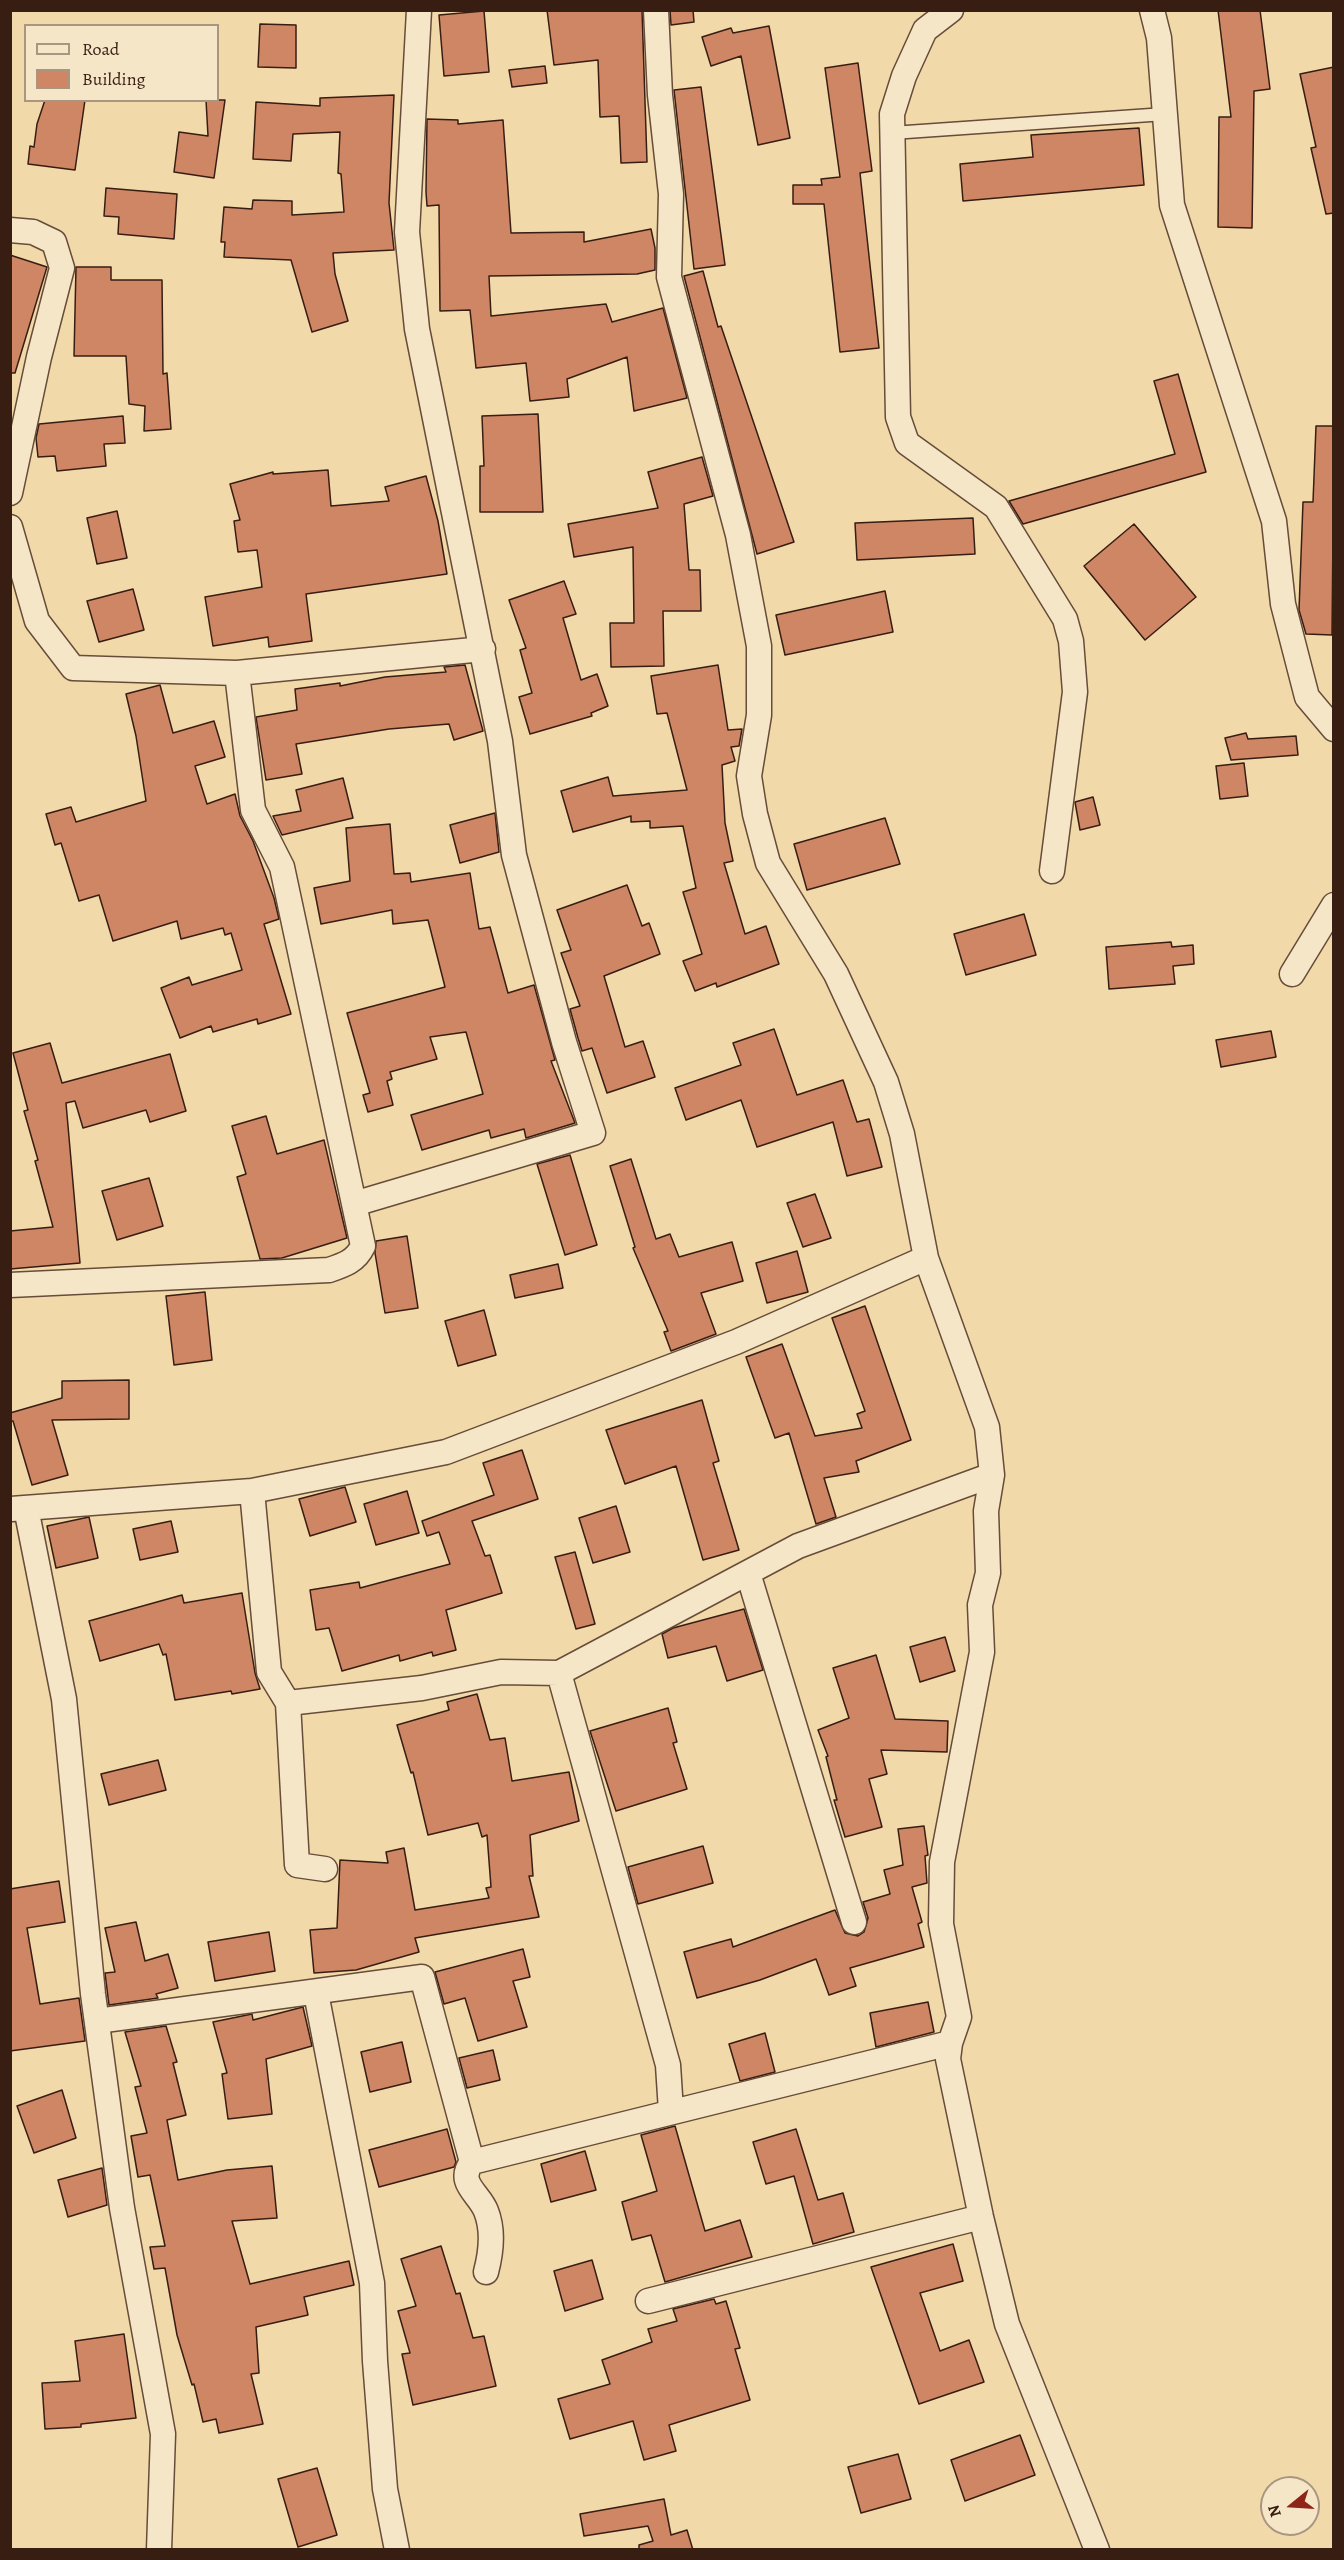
<!DOCTYPE html>
<style>
body{margin:0}
#map{position:relative;width:1344px;height:2560px;overflow:hidden;background:#f1d9aa;font-family:Alegreya,serif}
canvas{display:block}
.frame{position:absolute;inset:0;border:12px solid #381d13;pointer-events:none}
.legend{position:absolute;left:24px;top:24px;width:195px;height:78px;box-sizing:border-box;background:#f6e6c8;border:2px solid #aa9680;margin:0;padding:8px 10px;list-style:none;font-size:18px;color:#381d13}
.legend li{display:flex;align-items:center;gap:12px;height:30px}
.legend b{width:30px;border:2px solid #aa9680}
.north{position:absolute;left:1260px;top:2476px;width:60px;height:60px;box-sizing:border-box;background:#f6e6c8;border:2px solid #aa9680;border-radius:50%;rotate:252deg;font-size:16px;font-weight:700;line-height:24px;text-align:center;color:#381d13}
.north::after{content:'';display:block;margin:auto;width:21px;height:27px;background:#8f2418;clip-path:polygon(50% 0,100% 100%,50% 72%,0 100%)}
</style>
<div id="map">
<canvas width="1344" height="2560"></canvas>
<div class="frame"></div>
<ul class="legend">
<li><b style="height:8px;background:#f6e6c8"></b>Road</li>
<li><b style="height:16px;background:#ce8665"></b>Building</li>
</ul>
<div class="north">N</div>
</div>
<script>
const ctx = document.querySelector('canvas').getContext('2d');
ctx.lineJoin = 'round';
function fillPath(path, color) { ctx.fillStyle = color; ctx.fill(path, 'evenodd'); }
function trace(path, color, width, dash) { ctx.strokeStyle = color; ctx.lineWidth = width; ctx.lineCap = dash ? 'butt' : 'round'; ctx.setLineDash(dash || []); ctx.stroke(path); }
const building = new Path2D(`
 M547,10H642L647,162L621,163L619,116L600,117L598,60L554,65Z
 M670,10H693L694,22L671,25Z
 M1218,10H1260L1270,89L1254,91L1252,228L1218,227L1219,117H1231Z
 M484,11L489,72L444,76L439,15Z
 M260,24L296,25V68L258,67Z
 M769,26L790,138L758,145L741,56L711,66L702,37L731,28L733,33Z
 M858,63L872,171L860,173L879,348L840,352L824,204H793V185H822L821,179L840,177L825,68Z
 M545,66L547,83L512,87L509,70Z
 M1334,67V213L1326,214L1311,148L1316,147L1300,74Z
 M701,87L725,265L694,269L674,90Z
 M394,95L389,203L394,250L333,253L335,274L348,321L312,332L291,260L224,257L225,242H221L224,207L252,209L253,200L292,201V215L344,212L341,174L338,173L340,132L293,134L291,161L253,159L256,102L320,106V98Z
 M45,100H85L75,170L28,164L30,146L34,147L37,124Z
 M206,100H225L214,178L174,172L179,132L208,136Z
 M427,119L458,120V124L503,120L511,233L584,232V242L651,229L655,248V270L637,274L489,276L491,316L606,304L612,322L663,308L687,398L634,411L627,357L567,379L569,397L530,401L526,363L476,368L470,310L440,311L439,205L427,206L426,192Z
 M1139,128L1144,185L963,201L960,164L1033,157L1031,135Z
 M106,188L177,194L174,239L118,234L119,217L104,216Z
 M10,255L47,267L15,373H10Z
 M76,267H111V280H162L163,374L167,373L171,429L144,431L145,406L129,404L126,356H74Z
 M703,271L718,327L721,326L794,542L757,554L684,276Z
 M1178,374L1206,472L1023,524L1009,501L1175,454L1154,381Z
 M538,414L543,512H480V466H484L482,416Z
 M123,416L125,443L104,444L106,466L57,471L55,456L38,457L36,438L39,424Z
 M1316,426H1334L1332,635L1306,634L1299,610L1303,502H1313Z
 M702,457L713,496L684,504L689,570H700L701,611H663L664,666L611,667L610,623H634L633,547L574,557L568,524L658,508L648,472Z
 M328,470L331,506L389,501L385,487L426,476L438,521L447,574L306,594L312,641L269,647L268,637L213,646L205,597L262,587L257,550L238,552L234,521L240,520L230,484L273,472V474Z
 M117,511L127,558L97,564L87,518Z
 M973,518L975,554L857,560L855,523Z
 M1134,524L1196,597L1145,640L1084,566Z
 M564,581L576,614L563,618L581,680L597,674L608,706L591,713L592,716L530,734L519,697L532,693L520,650L526,648L509,600Z
 M133,589L144,630L99,642L87,601Z
 M885,591L893,632L785,655L776,615Z
 M465,665L483,731L454,740L449,724L389,729L296,744L302,774L266,780L256,717L297,710L295,689L340,683V686L385,677L446,672L444,667Z
 M718,665L728,730L742,729L739,746L731,747L735,761L722,765L725,823L733,861L724,863L745,934L766,926L779,964L717,987L716,983L695,991L683,961L702,954L683,892L696,888L683,826L650,828V821L631,822V816L573,832L561,791L608,777L613,796L687,790L667,713L657,714L651,676Z
 M160,685L173,733L214,721L225,757L195,766L207,804L235,794L240,816L253,841L274,898L279,919L264,924L291,1014L258,1024L257,1019L213,1032L211,1026L180,1038L161,988L189,977L192,985L242,970L231,933L225,935L223,928L181,939L177,921L113,941L99,895L79,901L61,843L55,845L46,814L71,807L76,822L146,801L136,736L126,694Z
 M1246,733L1248,739L1296,736L1298,755L1231,760L1225,738Z
 M1244,763L1248,796L1220,799L1216,766Z
 M343,778L353,818L282,835L273,816L301,811L296,790Z
 M1093,797L1100,825L1080,830L1075,802Z
 M495,813L499,852L460,863L450,825Z
 M885,818L900,864L807,890L794,844Z
 M390,824L394,874L410,873L411,882L470,873L479,929L490,927L508,993L534,985L555,1060L551,1061L575,1123L526,1138L524,1129L491,1138L489,1130L422,1150L411,1115L483,1094L466,1032L430,1037L437,1059L390,1072L392,1079L387,1081L393,1105L368,1112L363,1095L370,1093L347,1013L445,987L428,920L393,924L392,910L321,924L314,888L350,881L346,828Z
 M627,885L642,926L649,923L660,954L604,976L625,1047L643,1041L655,1077L607,1093L592,1048L582,1051L578,1038L570,1009L580,1006L561,953L571,950L557,910Z
 M1024,914L1036,955L966,975L954,934Z
 M1171,942L1172,947L1193,945L1194,964L1173,966L1175,984L1109,989L1106,947Z
 M774,1029L797,1095L843,1080L857,1122L869,1119L882,1167L847,1176L833,1122L757,1147L741,1100L686,1120L675,1088L741,1065L733,1043Z
 M1271,1031L1276,1057L1221,1067L1216,1040Z
 M50,1043L62,1083L170,1054L186,1111L150,1122L146,1110L83,1128L75,1101L66,1103L80,1263L10,1269V1231L53,1227L35,1161L38,1160L24,1111L28,1110L13,1053Z
 M266,1116L277,1154L324,1140L347,1238L282,1258L260,1259L237,1177L246,1174L232,1126Z
 M570,1155L597,1245L565,1255L537,1164Z
 M631,1159L656,1239L670,1234L679,1257L732,1242L743,1281L701,1293L716,1334L671,1351L664,1332L668,1331L633,1248L635,1247L610,1166Z
 M149,1178L163,1226L117,1240L102,1191Z
 M815,1194L831,1238L803,1247L787,1203Z
 M407,1236L418,1308L385,1313L375,1253L376,1241Z
 M797,1251L808,1292L767,1303L756,1263Z
 M558,1264L563,1288L515,1298L510,1275Z
 M205,1292L212,1360L174,1365L166,1296Z
 M865,1306L911,1440L856,1461L859,1472L824,1478L836,1517L816,1524L789,1433L775,1438L746,1357L782,1344L815,1436L862,1428L857,1414L865,1411L832,1318Z
 M484,1310L496,1355L458,1366L445,1321Z
 M129,1380V1419L52,1420L68,1475L32,1485L13,1421H10V1413L62,1398V1381Z
 M702,1400L719,1461L713,1463L739,1550L703,1560L676,1466L625,1484L606,1430Z
 M522,1450L538,1499L472,1521L485,1556L490,1555L502,1593L446,1610L456,1650L433,1656L432,1652L400,1661L399,1655L342,1671L329,1628L316,1630L310,1590L359,1582L360,1588L450,1564L439,1532L427,1536L422,1521L494,1495L483,1463Z
 M345,1487L356,1522L310,1536L299,1499Z
 M407,1491L419,1533L376,1545L364,1504Z
 M616,1506L630,1552L593,1563L579,1518Z
 M89,1517L98,1558L56,1568L47,1526Z
 M171,1521L178,1552L140,1560L133,1529Z
 M575,1552L595,1624L576,1629L555,1557Z
 M242,1593L255,1673L260,1689L232,1694L231,1691L175,1700L166,1654L163,1655L159,1644L100,1661L89,1621L182,1595L184,1603Z
 M744,1609L763,1670L727,1681L716,1646L668,1658L662,1634L673,1628Z
 M945,1637L955,1671L920,1682L910,1647Z
 M876,1655L895,1719L948,1721L947,1752L881,1750L887,1774L869,1779L882,1827L845,1837L834,1800H837L826,1757L828,1756L818,1730L849,1718L833,1668Z
 M477,1694L490,1740L505,1738L512,1781L569,1772L579,1821L530,1835L533,1876H529L539,1917L415,1938L419,1952L356,1970L314,1973L310,1930L337,1928L340,1860L388,1863L386,1852L404,1848L415,1910L489,1898L486,1888L491,1887L487,1835L482,1837L478,1823L428,1835L413,1772L411,1773L397,1725L449,1710L447,1702Z
 M668,1708L677,1742L673,1743L687,1789L616,1811L590,1731Z
 M158,1760L166,1790L109,1805L101,1774Z
 M924,1826L928,1855L925,1856L927,1883L912,1887L922,1922L918,1924L924,1947L850,1968L856,1986L829,1995L816,1959L760,1980L697,1998L684,1952L731,1939L733,1947L835,1910L845,1933L858,1936L864,1932L868,1918L863,1902L890,1894L884,1870L903,1865L898,1829Z
 M703,1846L713,1883L638,1904L628,1867Z
 M59,1881L65,1922L27,1928L40,2004L79,1998L85,2041L10,2051V1889Z
 M136,1922L145,1961L168,1954L178,1988L156,1994L158,1998L109,2005L105,1973L115,1972L105,1928Z
 M269,1932L275,1971L215,1981L208,1942Z
 M523,1949L530,1977L513,1981L527,2027L478,2041L465,1998L444,2004L435,1972Z
 M928,2002L934,2032L876,2047L870,2013Z
 M303,2007L312,2046L266,2059L272,2114L228,2119L222,2074L227,2073L213,2022L252,2014L253,2020Z
 M166,2026L177,2062L173,2063L186,2115L167,2120L178,2180L227,2170L272,2166L277,2218L232,2221L250,2284L349,2261L354,2285L304,2297L308,2315L256,2327L259,2373L251,2374L263,2424L219,2433L216,2419L203,2422L194,2384L192,2385L177,2335L165,2268L154,2269L150,2247L165,2246L150,2175L138,2177L131,2136L147,2133L135,2087L141,2086L125,2032Z
 M765,2033L775,2072L740,2081L729,2044Z
 M402,2042L411,2082L370,2092L361,2052Z
 M493,2050L500,2080L467,2088L459,2058Z
 M62,2090L76,2138L34,2153L17,2106Z
 M675,2126L705,2231L740,2220L752,2257L665,2282L651,2235L632,2240L622,2202L657,2191L641,2135Z
 M447,2129L456,2162L454,2167L379,2187L369,2150Z
 M796,2129L818,2200L843,2193L854,2232L813,2244L794,2176L766,2184L753,2142Z
 M585,2151L596,2190L551,2202L541,2164Z
 M102,2168L107,2205L68,2217L58,2180Z
 M953,2244L963,2281L920,2293L940,2351L969,2340L984,2382L919,2404L871,2267Z
 M441,2246L456,2294L460,2293L473,2338L484,2336L496,2386L413,2405L402,2354L410,2353L398,2311L416,2306L401,2259Z
 M592,2260L603,2299L565,2311L554,2271Z
 M714,2299L716,2304L726,2301L740,2348L735,2349L750,2400L669,2425L676,2451L644,2460L633,2421L570,2439L558,2399L610,2384L602,2360L652,2342L648,2329L677,2321L673,2309Z
 M124,2334L136,2418L81,2424V2427L45,2429L42,2383L80,2381L75,2341Z
 M1020,2435L1035,2475L965,2501L951,2460Z
 M898,2454L911,2499L861,2513L848,2467Z
 M317,2468L337,2535L298,2547L278,2479Z
 M664,2499L671,2535L687,2530L693,2550H639V2545L653,2541L648,2526L584,2536L580,2514Z`);
fillPath(building, '#ce8665');
trace(building, '#381d13', 1.5);
const lane = new Path2D(`
 M892,133L1165,114`);
const street = new Path2D(`
 M656,10L660,95L671,194L669,277L738,535L759,646V715L749,776L755,814L768,863L836,974L886,1082L902,1134L926,1258L987,1427L992,1475L986,1511L988,1573L980,1605L982,1652L942,1862L941,1924L959,2017L950,2043L948,2059L981,2217L1007,2324L1097,2550
 M951,10L925,30L904,76L892,114L898,417L907,443L996,507L1065,619L1071,641L1075,692L1052,871
 M1152,10L1159,38L1172,205L1274,521L1283,604L1307,697L1334,729
 M10,230L33,232L54,242L62,268L39,357L10,493
 M10,527L37,621L73,668L237,673
 M1292,974L1334,905
 M354,1204L593,1133L564,1042L514,855L500,741L417,329L407,232L419,10
 M10,1285L329,1270C344,1265 356,1261 363,1246L282,867L253,810L237,673L483,649
 M252,1491L269,1672L288,1703L422,1688L501,1672L559,1673L668,2065L671,2111
 M26,1508L64,1699L93,1994L122,2208L163,2434L159,2550
 M11,1509L252,1491L446,1452L736,1342L926,1258
 M748,1573L854,1922
 M559,1673L798,1546L992,1475
 M288,1703L297,1865L325,1869
 M316,1993L372,2283L375,2361L385,2489L397,2550
 M97,2021L422,1977L472,2162
 M486,2272C491,2253 494,2231 486,2211C479,2193 456,2183 472,2162L950,2043
 M648,2301L981,2217`);
trace(lane, '#664c39', 15);
trace(street, '#664c39', 27);
trace(lane, '#f6e6c8', 12);
trace(street, '#f6e6c8', 24);
</script>
